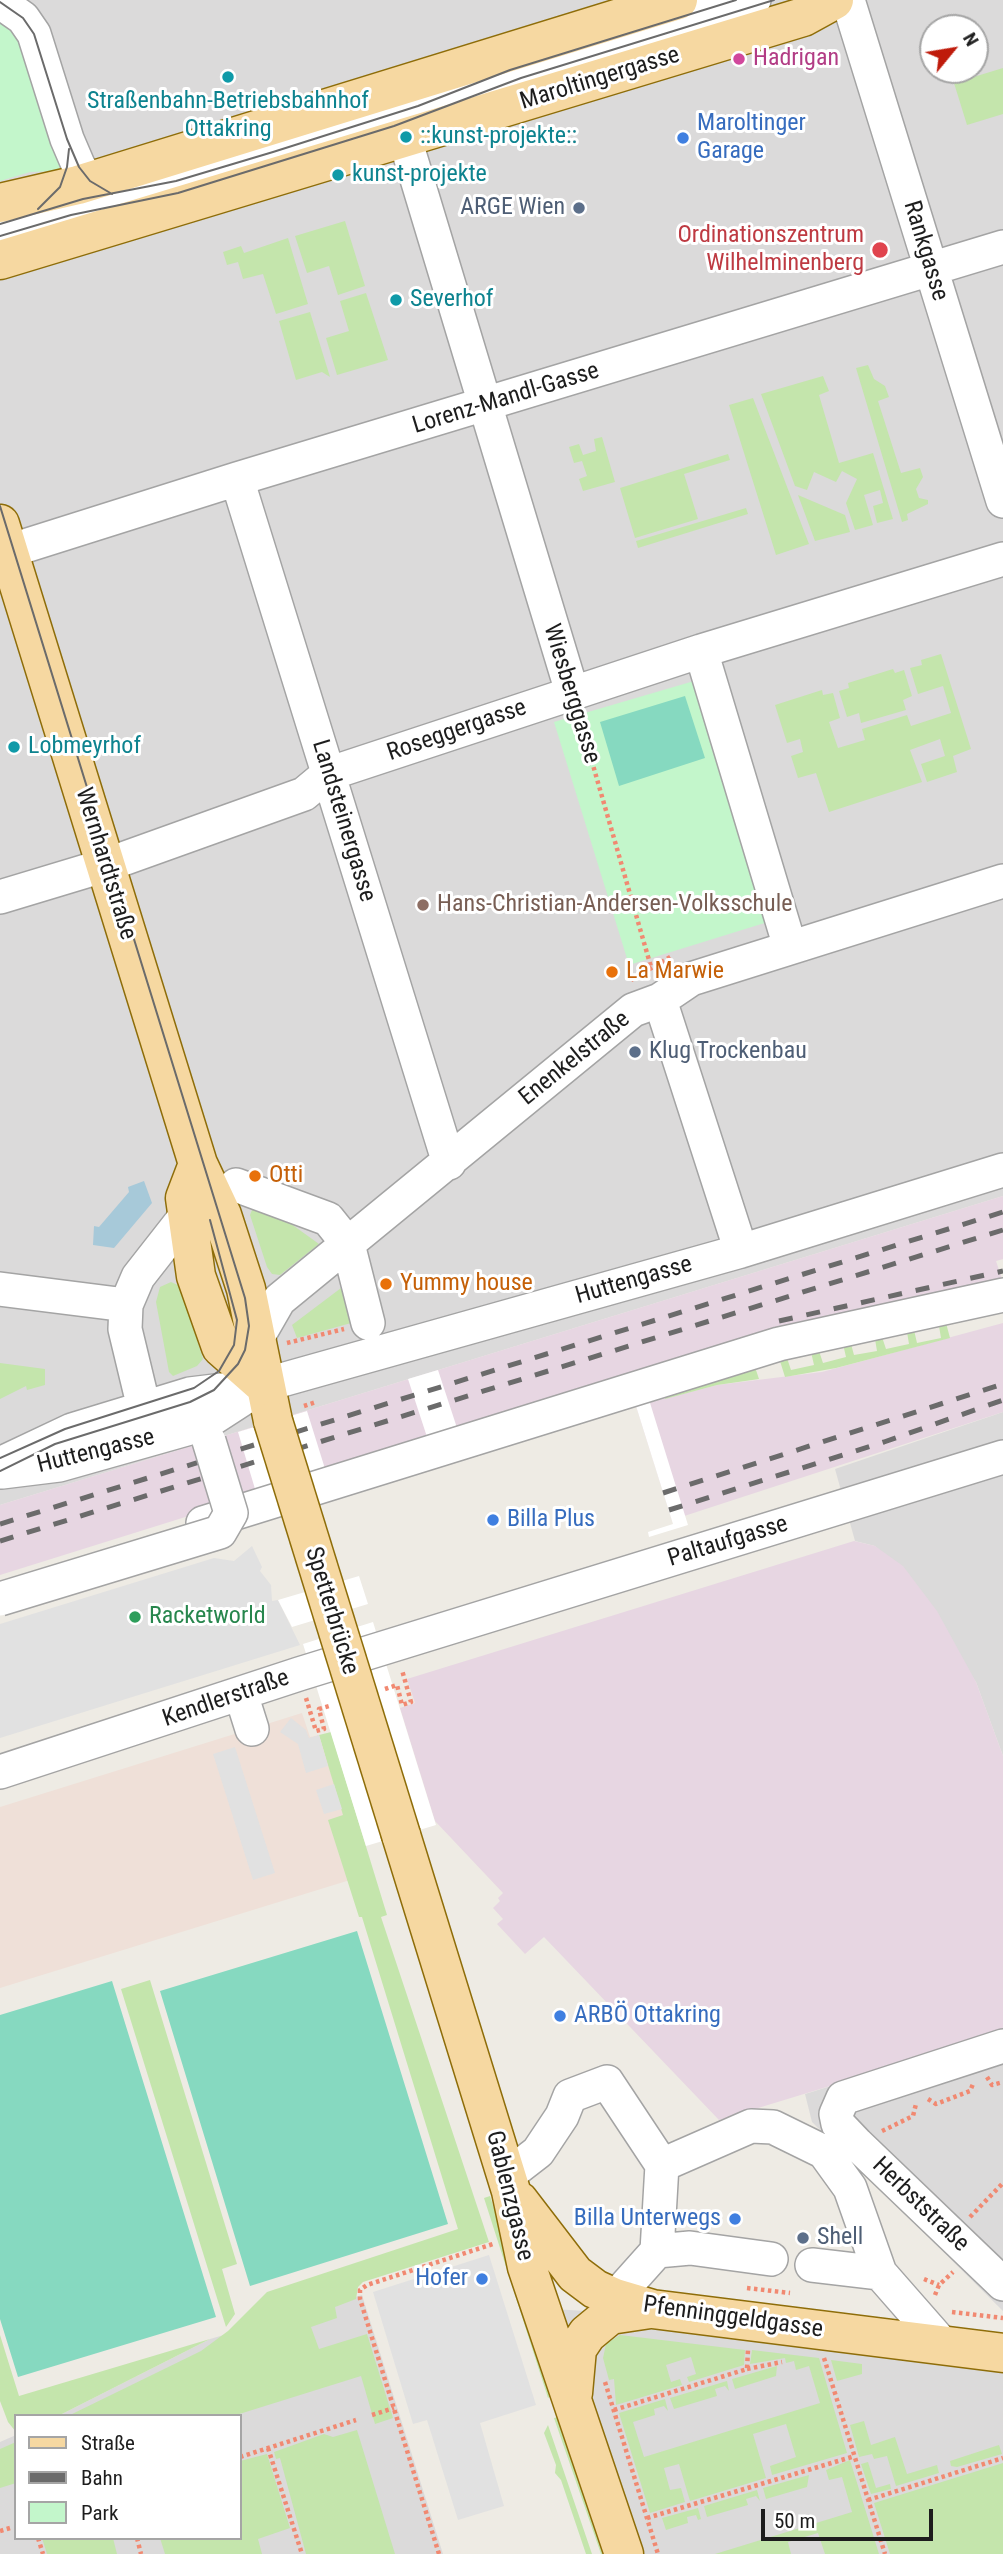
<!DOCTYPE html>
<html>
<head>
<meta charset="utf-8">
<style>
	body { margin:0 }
	#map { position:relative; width:1003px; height:2554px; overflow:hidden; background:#eeebe4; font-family:"Roboto Condensed",sans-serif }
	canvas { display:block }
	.legend { position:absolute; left:14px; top:2414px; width:228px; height:126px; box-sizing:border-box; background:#fff; border:2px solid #a5a5a5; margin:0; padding:9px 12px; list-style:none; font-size:21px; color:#1d1d1d }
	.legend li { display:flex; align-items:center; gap:14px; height:35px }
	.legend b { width:35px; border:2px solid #a5a5a5 }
	.north { position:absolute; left:919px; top:14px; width:70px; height:70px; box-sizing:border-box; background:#fff; border:2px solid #a5a5a5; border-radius:50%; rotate:60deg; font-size:19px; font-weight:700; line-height:28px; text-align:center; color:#1d1d1d }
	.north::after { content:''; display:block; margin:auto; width:24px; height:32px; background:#bf1b0b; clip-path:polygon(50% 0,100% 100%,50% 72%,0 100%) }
	.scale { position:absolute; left:761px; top:2509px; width:172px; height:32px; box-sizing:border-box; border:4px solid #1d1d1d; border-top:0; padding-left:9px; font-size:21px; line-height:24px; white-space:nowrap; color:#1d1d1d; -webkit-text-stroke:5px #fff; paint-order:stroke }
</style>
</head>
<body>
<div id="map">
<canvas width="1003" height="2554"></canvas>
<ul class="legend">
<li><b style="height:9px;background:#f6d8a1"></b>Straße</li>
<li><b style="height:9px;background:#6b6b6b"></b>Bahn</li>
<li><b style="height:19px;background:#c3f6cb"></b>Park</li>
</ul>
<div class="north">N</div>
<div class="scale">50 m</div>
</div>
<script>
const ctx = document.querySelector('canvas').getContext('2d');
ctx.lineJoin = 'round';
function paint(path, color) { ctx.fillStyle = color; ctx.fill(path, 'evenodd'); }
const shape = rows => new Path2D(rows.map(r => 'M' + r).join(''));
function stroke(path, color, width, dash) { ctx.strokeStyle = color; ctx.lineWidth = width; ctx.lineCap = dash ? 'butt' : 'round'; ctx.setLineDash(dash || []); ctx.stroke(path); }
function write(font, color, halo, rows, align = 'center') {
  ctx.font = font + ' "Roboto Condensed",sans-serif'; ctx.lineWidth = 6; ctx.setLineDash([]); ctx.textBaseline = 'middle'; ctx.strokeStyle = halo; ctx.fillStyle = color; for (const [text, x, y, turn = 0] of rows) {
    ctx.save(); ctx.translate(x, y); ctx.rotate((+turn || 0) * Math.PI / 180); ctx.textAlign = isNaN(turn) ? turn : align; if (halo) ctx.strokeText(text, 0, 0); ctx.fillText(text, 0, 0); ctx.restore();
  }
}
paint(shape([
	[0,0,1003,0,1003,1196,0,1505],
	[933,28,975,28,975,70,933,70],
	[1003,1412,1003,1756,976,1682,875,1546,855,1541,835,1469],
	[1003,2033,1003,2311,812,2122,805,2094],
	[362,2295,443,2554,0,2554,0,2442,16,2435,16,2538,240,2538,240,2416,58,2416,210,2339],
	[537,2308,1003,2337,1003,2554,611,2554]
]), '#dbdada');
paint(shape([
	[1003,1196,1003,1259,996,1261,1002,1279,636,1376,0,1575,0,1505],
	[1003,1323,1003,1412,672,1520,636,1406,717,1385,822,1372],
	[854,1541,875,1546,903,1566,937,1611,976,1682,1003,1756,1003,2033,719,2120,544,1937,525,1954,497,1924,503,1919,493,1908,500,1901,498,1898,503,1893,435,1821,400,1708,415,1703,407,1679]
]), '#e7d6e2');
paint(shape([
	[302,1713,310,1737,319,1735,363,1876,0,1988,0,1807]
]), '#efe0d8');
paint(shape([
	[1003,68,1003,114,967,125,954,83],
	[345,221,365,286,338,295,329,266,307,273,295,236],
	[288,238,308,304,276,314,263,274,243,279,238,262,227,265,223,252,241,246,244,253],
	[366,293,388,360,337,375,326,338,349,331,340,301],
	[310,312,330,377,322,372,296,380,279,321],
	[868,365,874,379,885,386,889,397,878,401,901,473,920,468,923,477,916,489,919,498,928,500,928,504,907,514,908,520,902,522,856,368],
	[823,376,829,391,819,395,839,463,873,453,893,519,877,523,873,506,883,503,880,490,864,495,873,525,855,530,846,503,857,479,842,471,836,482,814,472,807,490,795,486,761,394],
	[753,398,809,544,776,555,729,405],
	[602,437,615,482,583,491,579,479,587,476,582,461,574,463,569,447,579,444,583,455,596,451,594,439],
	[728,454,730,460,684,474,698,519,635,538,620,488],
	[798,495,845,515,850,532,815,541],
	[746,508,748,514,638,548,636,541],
	[941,654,971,749,953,756,957,772,927,782,921,764,945,756,940,739,910,750,922,782,829,812,816,773,798,778,791,756,803,752,800,739,787,743,775,705,822,690,823,695,833,693,840,718,829,722,838,748,865,740,862,729,907,715,911,726,951,713,943,686,918,694,910,668,922,665,921,660],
	[893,669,895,673,904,670,912,696,903,700,906,710,861,723,859,713,847,717,839,691,849,688,848,683],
	[262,1203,319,1244,280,1275,272,1274,267,1267,250,1215,254,1205],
	[171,1282,180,1286,203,1359,197,1366,173,1376,169,1372,156,1302,160,1287],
	[349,1282,362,1320,297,1338,292,1325],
	[946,1323,950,1338,836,1368,785,1377,780,1361,787,1358,791,1370,814,1365,811,1352,819,1351,823,1363,846,1357,843,1344,851,1344,854,1355,877,1351,875,1339,882,1337,886,1349,909,1344,907,1332,914,1330,917,1343,941,1338,939,1326],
	[0,1363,45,1369,45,1385,27,1390,26,1386,0,1399],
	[755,1367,759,1379,717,1385,665,1399,666,1393],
	[331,1732,387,1915,381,1917,489,2242,363,2282,358,2287,356,2299,335,2307,337,2318,311,2327,319,2349,367,2334,393,2418,375,2424,361,2376,233,2416,68,2416,201,2351,228,2331,267,2292,458,2229,362,1917,359,1917,328,1820,343,1815,319,1735],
	[150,1980,237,2264,222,2269,235,2314,226,2327,121,1989],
	[490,2196,553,2394,548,2398,484,2198],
	[0,2335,19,2396,210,2339,58,2416,16,2416,16,2432,8,2422,0,2401],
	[620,2335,745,2350,744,2365,689,2382,687,2377,696,2374,691,2357,666,2365,671,2382,680,2379,682,2385,616,2405,614,2379,609,2380,603,2358,606,2344],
	[752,2350,819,2358,847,2453,772,2475,770,2466,796,2457,786,2424,753,2434,766,2478,690,2501,679,2464,664,2468,670,2490,681,2488,685,2502,650,2513,619,2413,665,2399,668,2411,664,2406,654,2409,655,2415,633,2422,644,2457,820,2403,809,2366,796,2370,794,2361,786,2363,785,2358,750,2364],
	[831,2360,862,2364,862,2374,837,2381],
	[777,2366,776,2376,735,2389,732,2379],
	[727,2381,729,2391,725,2386,715,2389,717,2396,674,2409,670,2398],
	[558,2417,605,2554,601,2554,554,2418],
	[864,2421,871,2445,895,2437,907,2474,937,2465,939,2473,896,2486,887,2456,874,2459,872,2454,859,2457,850,2425],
	[548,2425,592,2554,586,2554,561,2480,555,2473,556,2465,544,2433],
	[357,2430,395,2554,306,2554,280,2458,276,2459,274,2452,324,2434,333,2437],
	[16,2442,16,2483,0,2488,0,2449],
	[999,2445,1002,2454,957,2467,951,2466,950,2461],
	[267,2454,290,2528,258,2539,262,2554,165,2554,160,2538,240,2538,240,2461],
	[850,2460,879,2554,825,2554,818,2533,788,2542,791,2554,715,2554,852,2512,842,2477,829,2480,826,2470],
	[868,2462,876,2488,890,2484,891,2489,871,2494,861,2464],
	[1003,2463,1003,2554,890,2554,874,2503],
	[809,2475,807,2487,766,2499,763,2488],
	[757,2490,760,2501,756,2496,746,2499,748,2505,707,2517,704,2506],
	[698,2508,701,2519,698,2520,696,2515,687,2517,688,2523,666,2530,662,2518],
	[42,2538,113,2538,117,2554,47,2554]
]), '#c4e5ac');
paint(shape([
	[0,8,21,24,61,166,57,171,30,172,0,181],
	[694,681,771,921,629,965,554,722]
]), '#c3f6cb');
paint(shape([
	[685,696,705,758,619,786,600,722],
	[357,1931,448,2224,250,2286,160,1991],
	[112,1981,216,2317,18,2377,0,2319,0,2015]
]), '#86d9c0');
paint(shape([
	[252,1546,262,1567,260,1571,271,1585,272,1601,278,1600,300,1645,0,1738,0,1624,214,1558,234,1561],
	[291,1718,306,1730,309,1738,319,1735,328,1766,306,1773,298,1744,280,1732],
	[235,1747,275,1873,253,1880,213,1754],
	[334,1784,342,1809,324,1814,316,1790],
	[489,2255,536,2405,480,2423,504,2506,458,2520,427,2420,413,2424,373,2292]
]), '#e1e1e1');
paint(shape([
	[144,1181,152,1203,114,1248,93,1245,94,1226,99,1227,129,1192,128,1187]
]), '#a7c9d9');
paint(shape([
	[438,1370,459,1434,646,1390,688,1525,649,1537,648,1532,673,1524,636,1406,204,1527,213,1510,193,1446,222,1437,247,1514,261,1509,238,1432,307,1411,331,1488,429,1443,408,1379],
	[359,1576,368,1604,292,1627,278,1600],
	[373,1622,436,1825,366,1846,303,1644]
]), '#fff');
const minor = shape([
	[848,0,1003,501],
	[0,2,23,18,34,34,67,139,79,167,90,181,112,194],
	[404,136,572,692],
	[0,230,81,207,177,187,392,121,528,69,754,0],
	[237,479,449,1163],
	[9,551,237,479,1003,247],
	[701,651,790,947],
	[0,897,106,865,304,794,328,774,701,651,1003,559],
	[660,1000,741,1251],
	[236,1185,328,1219,348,1244,368,1323],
	[0,1289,126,1305],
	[256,1340,279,1300,633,1010,660,1000,691,979,1003,881],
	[144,1408,125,1329,126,1305,138,1277,185,1217],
	[0,1464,72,1430,190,1394,264,1385,741,1251,1003,1170],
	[2,1472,59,1465,204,1424,258,1389],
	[203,1523,779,1344,1003,1295],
	[241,1694,252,1729],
	[0,1772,299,1674,1003,1457],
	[1003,2046,843,2098,836,2114,838,2124,857,2144,1003,2284],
	[662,2165,751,2126,773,2127,824,2152,850,2188,880,2273],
	[507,2176,538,2152,562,2116,570,2096,607,2082,662,2165,657,2251],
	[812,2265,880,2273,944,2346],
	[615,2298,657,2251,690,2248,771,2259]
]);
const major = shape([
	[0,203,78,185,678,0],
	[0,260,803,17,834,0],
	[0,524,198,1164,222,1215,246,1289,273,1421],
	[198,1164,185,1198,196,1276,221,1347,264,1385],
	[401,1835,511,2191,527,2267,624,2554],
	[519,2201,575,2274,595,2289,615,2298,652,2309,1003,2353],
	[573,2393,577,2349,587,2334,610,2315,650,2309]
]);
stroke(minor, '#a4a4a4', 36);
stroke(major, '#8e6d09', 41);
stroke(shape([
	[580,720,651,967],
	[631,980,672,956],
	[287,1343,344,1329],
	[304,1406,316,1402],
	[385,1689,397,1685,402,1705,411,1702,402,1670],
	[306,1698,316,1731,324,1729,319,1709,329,1706],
	[987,2077,992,2085,1003,2082],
	[928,2099,936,2104,970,2091,973,2084],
	[882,2131,913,2116,916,2104],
	[970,2217,1003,2183],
	[924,2279,939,2285],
	[747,2288,790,2293],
	[935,2295,939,2285,953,2272],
	[952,2312,1003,2318],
	[824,2358,885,2554],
	[747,2369,782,2362],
	[605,2382,658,2554],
	[614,2410,747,2369,748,2350],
	[372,2415,394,2408],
	[268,2448,302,2554],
	[240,2457,356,2420],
	[868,2500,1003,2458],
	[647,2518,855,2456],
	[0,2531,10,2528],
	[38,2538,43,2554],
	[137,2538,141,2554],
	[439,2554,360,2299,360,2290,367,2285,493,2244]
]), '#f18971', 4.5, [3.5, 3.5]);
stroke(minor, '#fff', 33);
stroke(major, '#f6d8a1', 38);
stroke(shape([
	[0,2,23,18,34,34,67,139,79,167,90,181,112,194],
	[38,209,60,187,67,167,69,149],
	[0,224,83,199,176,181,273,152,418,106,510,70,736,0],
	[0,236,71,215,178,193,394,126,521,78,774,0],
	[0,506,245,1298,249,1326,245,1350,238,1364,214,1390,190,1402,55,1444,0,1471],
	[0,1458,65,1429,194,1388,219,1371,234,1345,237,1320,210,1220]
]), '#6b6b6b', 2);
stroke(shape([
	[779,1321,1003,1271],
	[663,1493,1003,1384],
	[669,1510,884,1442,1003,1400],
	[0,1524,1003,1212],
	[0,1541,1003,1230]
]), '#6b6b6b', 5, [14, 14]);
const minorBridge = shape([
	[0,1599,220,1532,231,1513,209,1441]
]);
const majorBridge = shape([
	[273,1421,401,1835]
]);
stroke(minorBridge, '#a4a4a4', 36, []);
stroke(majorBridge, '#8e6d09', 41, []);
stroke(minorBridge, '#fff', 33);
stroke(majorBridge, '#f6d8a1', 38);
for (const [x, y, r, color] of [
	[739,59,7,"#d1479c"],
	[228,77,7,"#0f9aa8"],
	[406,137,7,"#0f9aa8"],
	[683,138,7,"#3f7fe0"],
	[338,175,7,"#0f9aa8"],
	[579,208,7,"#5c6f8a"],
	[880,250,9,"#e0444e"],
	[396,300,7,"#0f9aa8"],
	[14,747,7,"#0f9aa8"],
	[423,905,7,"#8d6e63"],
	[612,972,7,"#e8710a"],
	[635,1052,7,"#5c6f8a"],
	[255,1176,7,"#e8710a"],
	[386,1284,7,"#e8710a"],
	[493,1520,7,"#3f7fe0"],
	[135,1617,7,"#2e9e5b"],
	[560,2016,7,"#3f7fe0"],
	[735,2219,7,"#3f7fe0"],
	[803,2238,7,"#5c6f8a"],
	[482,2279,7,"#3f7fe0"]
]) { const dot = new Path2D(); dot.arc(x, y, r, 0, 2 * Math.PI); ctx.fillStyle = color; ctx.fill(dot); stroke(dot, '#fff', 2.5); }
write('24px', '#b23c85', '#fff', [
	["Hadrigan",753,59]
], 'left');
write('24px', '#1d1d1d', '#fff', [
	["Maroltingergasse",600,79,-17],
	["Rankgasse",925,251,73],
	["Lorenz-Mandl-Gasse",506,399,-17],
	["Wiesberggasse",571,694,73],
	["Roseggergasse",457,731,-19],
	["Landsteinergasse",343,821,73],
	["Wernhardtstraße",105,864,73],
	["Enenkelstraße",575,1059,-39],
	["Huttengasse",634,1281,-16],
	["Huttengasse",96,1452,-14],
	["Paltaufgasse",728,1542,-17],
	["Spetterbrücke",331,1611,73],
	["Kendlerstraße",226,1699,-19],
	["Gablenzgasse",509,2196,76],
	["Herbststraße",920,2205,44],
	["Pfenninggeldgasse",733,2318,8]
]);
write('24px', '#0d838f', '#fff', [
	["Straßenbahn-Betriebsbahnhof",228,102,"center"],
	["Ottakring",228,130,"center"],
	["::kunst-projekte::",420,137],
	["kunst-projekte",352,175],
	["Severhof",410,300],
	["Lobmeyrhof",28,747]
], 'left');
write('24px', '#366cbe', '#fff', [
	["Maroltinger",697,124],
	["Garage",697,152],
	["Billa Plus",507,1520],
	["ARBÖ Ottakring",574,2016],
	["Billa Unterwegs",721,2219,"right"],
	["Hofer",468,2279,"right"]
], 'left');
write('24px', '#4e5e75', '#fff', [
	["ARGE Wien",565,208,"right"],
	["Klug Trockenbau",649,1052],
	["Shell",817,2238]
], 'left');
write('24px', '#be3a42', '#fff', [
	["Ordinationszentrum",864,236],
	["Wilhelminenberg",864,264]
], 'right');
write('24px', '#785e54', '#fff', [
	["Hans-Christian-Andersen-Volksschule",437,905]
], 'left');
write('24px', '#c56008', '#fff', [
	["La Marwie",626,972],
	["Otti",269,1176],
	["Yummy house",400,1284]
], 'left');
write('24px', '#27864d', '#fff', [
	["Racketworld",149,1617]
], 'left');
</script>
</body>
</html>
